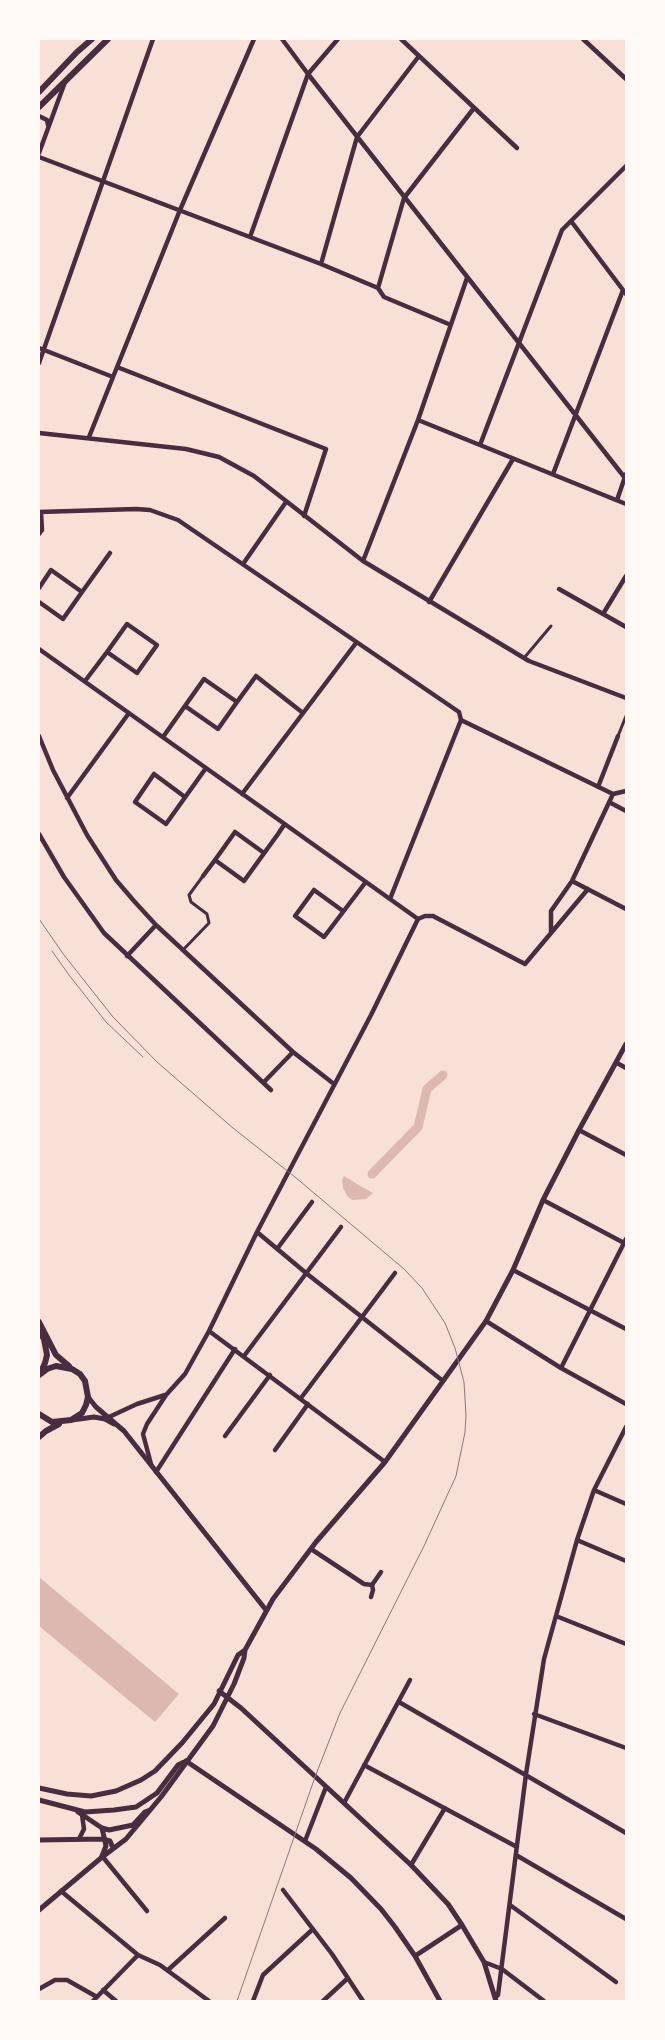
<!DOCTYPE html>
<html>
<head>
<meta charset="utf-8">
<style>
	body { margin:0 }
	#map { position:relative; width:665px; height:2040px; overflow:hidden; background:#f7e1d7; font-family:"Libre Baskerville",serif }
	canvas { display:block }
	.frame { position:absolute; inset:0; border:40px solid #fffaf5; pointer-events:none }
</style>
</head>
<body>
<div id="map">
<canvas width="665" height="2040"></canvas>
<div class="frame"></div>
</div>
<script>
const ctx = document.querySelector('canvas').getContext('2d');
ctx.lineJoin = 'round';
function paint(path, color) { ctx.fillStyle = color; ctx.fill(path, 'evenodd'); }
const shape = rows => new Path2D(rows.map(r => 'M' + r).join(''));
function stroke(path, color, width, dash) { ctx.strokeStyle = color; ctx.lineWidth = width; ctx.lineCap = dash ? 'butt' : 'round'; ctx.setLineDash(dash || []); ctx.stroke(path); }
paint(shape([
	[344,1176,362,1187,373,1193,366,1199,352,1200,348,1197,343,1188,342,1180],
	[39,1577,179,1694,155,1722,39,1626]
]), '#dcb8b0');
stroke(shape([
	[372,1174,418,1127,427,1089,443,1075]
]), '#dcb8b0', 9);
stroke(shape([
	[524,658,551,626],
	[618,736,626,716],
	[183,950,209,923,207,914,191,902,189,895,203,876]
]), '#4a2c40', 3);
stroke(shape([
	[282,39,308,74,625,478],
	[401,39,517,148],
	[583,39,626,79],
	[39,116,47,120,48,125],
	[39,153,65,82],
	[39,157,321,264,378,288,384,297,451,325],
	[571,221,626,294],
	[250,237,308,74,338,39],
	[321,264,357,137,419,56],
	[378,288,404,198,474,108],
	[39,348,113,377],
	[39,363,153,39],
	[117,367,326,449,304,516],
	[418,420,626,504],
	[39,433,186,449,219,457,254,476,363,561,529,661,626,698],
	[89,437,180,210,254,39],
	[480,445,562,230,626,166],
	[553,474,623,290],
	[617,500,626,474],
	[39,512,136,509,150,510,178,520,459,712,461,720,613,794],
	[39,534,42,530,41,512],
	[363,561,418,420,467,278],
	[243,564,286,502],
	[39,588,51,570,82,592,63,619,39,602],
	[559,589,626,627],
	[82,592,110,553],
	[429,602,513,459],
	[603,614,626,576],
	[39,649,418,919],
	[85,681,107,652,127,624,157,645,137,673,107,652],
	[237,702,256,676,303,713],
	[39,736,53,770,87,835,116,880,134,901,156,925,293,1052,334,1084],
	[163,737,204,679,237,702,218,729,185,706],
	[598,787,618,736],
	[242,794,356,643],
	[613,794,626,791],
	[185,797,154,774,135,802,166,824,206,768],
	[67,798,129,713],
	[609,802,626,811],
	[39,834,64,877,104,933,271,1090],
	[264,853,235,832,215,860,244,881,278,834,284,825],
	[203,876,215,860],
	[572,881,626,909],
	[390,899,461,720],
	[343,911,314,890,295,916,324,937,365,883],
	[418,919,425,916,433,916,525,964,588,889],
	[551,933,551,911,572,881,613,794],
	[127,956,156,925],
	[617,1063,626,1068],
	[264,1082,293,1052],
	[579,1130,626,1155],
	[543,1200,626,1244],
	[257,1232,306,1273,443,1381],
	[277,1249,312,1202],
	[513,1270,626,1329],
	[486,1321,561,1368,626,1404],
	[209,1331,385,1462],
	[244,1356,341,1227],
	[561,1368,626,1239],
	[301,1398,395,1273],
	[109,1417,137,1404,165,1395],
	[225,1436,270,1375],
	[275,1450,308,1404],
	[151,1464,143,1434,147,1424,166,1395,185,1374,209,1331,257,1232,371,1015,418,919],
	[156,1472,235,1349],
	[594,1490,626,1504],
	[577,1540,626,1561],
	[311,1549,364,1584,372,1585,381,1572],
	[371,1597,373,1590,372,1585],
	[556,1616,626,1644],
	[399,1702,626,1833],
	[534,1714,626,1748],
	[364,1765,517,1847],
	[344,1803,410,1680],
	[79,1839,84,1829,82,1815],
	[305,1841,326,1787],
	[516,1855,626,1919],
	[102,1856,147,1911],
	[411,1865,445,1808],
	[283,1890,332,1954,363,2001],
	[61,1891,138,1955,160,1965,209,2001],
	[510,1905,616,1982],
	[484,1962,502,1969,544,2001],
	[168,1970,225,1918],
	[39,1989,55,1980,67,1980,97,1997],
	[103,1990,116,2001],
	[495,1998,498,1995,526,1774,544,1659,577,1540,594,1490,626,1427],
	[93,2001,138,1955],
	[253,2001,263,1975,313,1929],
	[323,2001,348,1978]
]), '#4a2c40', 4.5);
stroke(shape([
	[88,1397,96,1407,124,1431,266,1610],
	[72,1420,94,1417,105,1419,114,1424],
	[219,1691,241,1708,411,1865,448,1904,462,1925,484,1962,496,2001],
	[186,1761,316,1849,351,1878,381,1909,395,1927,415,1956,440,2001],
	[39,1788,67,1794,91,1796,116,1791,141,1780,155,1771,182,1743,214,1704,238,1655,245,1650],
	[39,1800,85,1812,114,1810,136,1807,157,1793,178,1765,184,1762],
	[78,1812,102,1828,109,1830,133,1825,145,1812,150,1810],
	[102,1828,106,1846,102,1856],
	[39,1840,103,1839,110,1841,113,1848],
	[39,1910,101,1858,126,1839,161,1797,213,1726,234,1684,244,1658,245,1650,273,1599,316,1542,385,1462,486,1321,513,1270,543,1200,579,1130,626,1044],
	[415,1956,462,1925]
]), '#4a2c40', 5);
stroke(shape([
	[39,92,77,52,92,39],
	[39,107,108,39],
	[39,1322,56,1355,69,1366],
	[39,1331,44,1339,47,1355,45,1363,41,1372],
	[39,1375,47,1369,56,1366,72,1369,80,1374,85,1381,88,1397,86,1405,82,1413,71,1420,52,1422,39,1414],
	[39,1437,46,1431,59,1424]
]), '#4a2c40', 6);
stroke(shape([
	[39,919,64,955,113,1017,157,1062,233,1128,295,1177,404,1269,422,1288,445,1323,455,1348,464,1382,466,1416,465,1432,456,1476,424,1546,340,1713,315,1777,237,2001],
	[52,951,69,975,106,1022,143,1057]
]), '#8f747c', 1);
</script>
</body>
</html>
